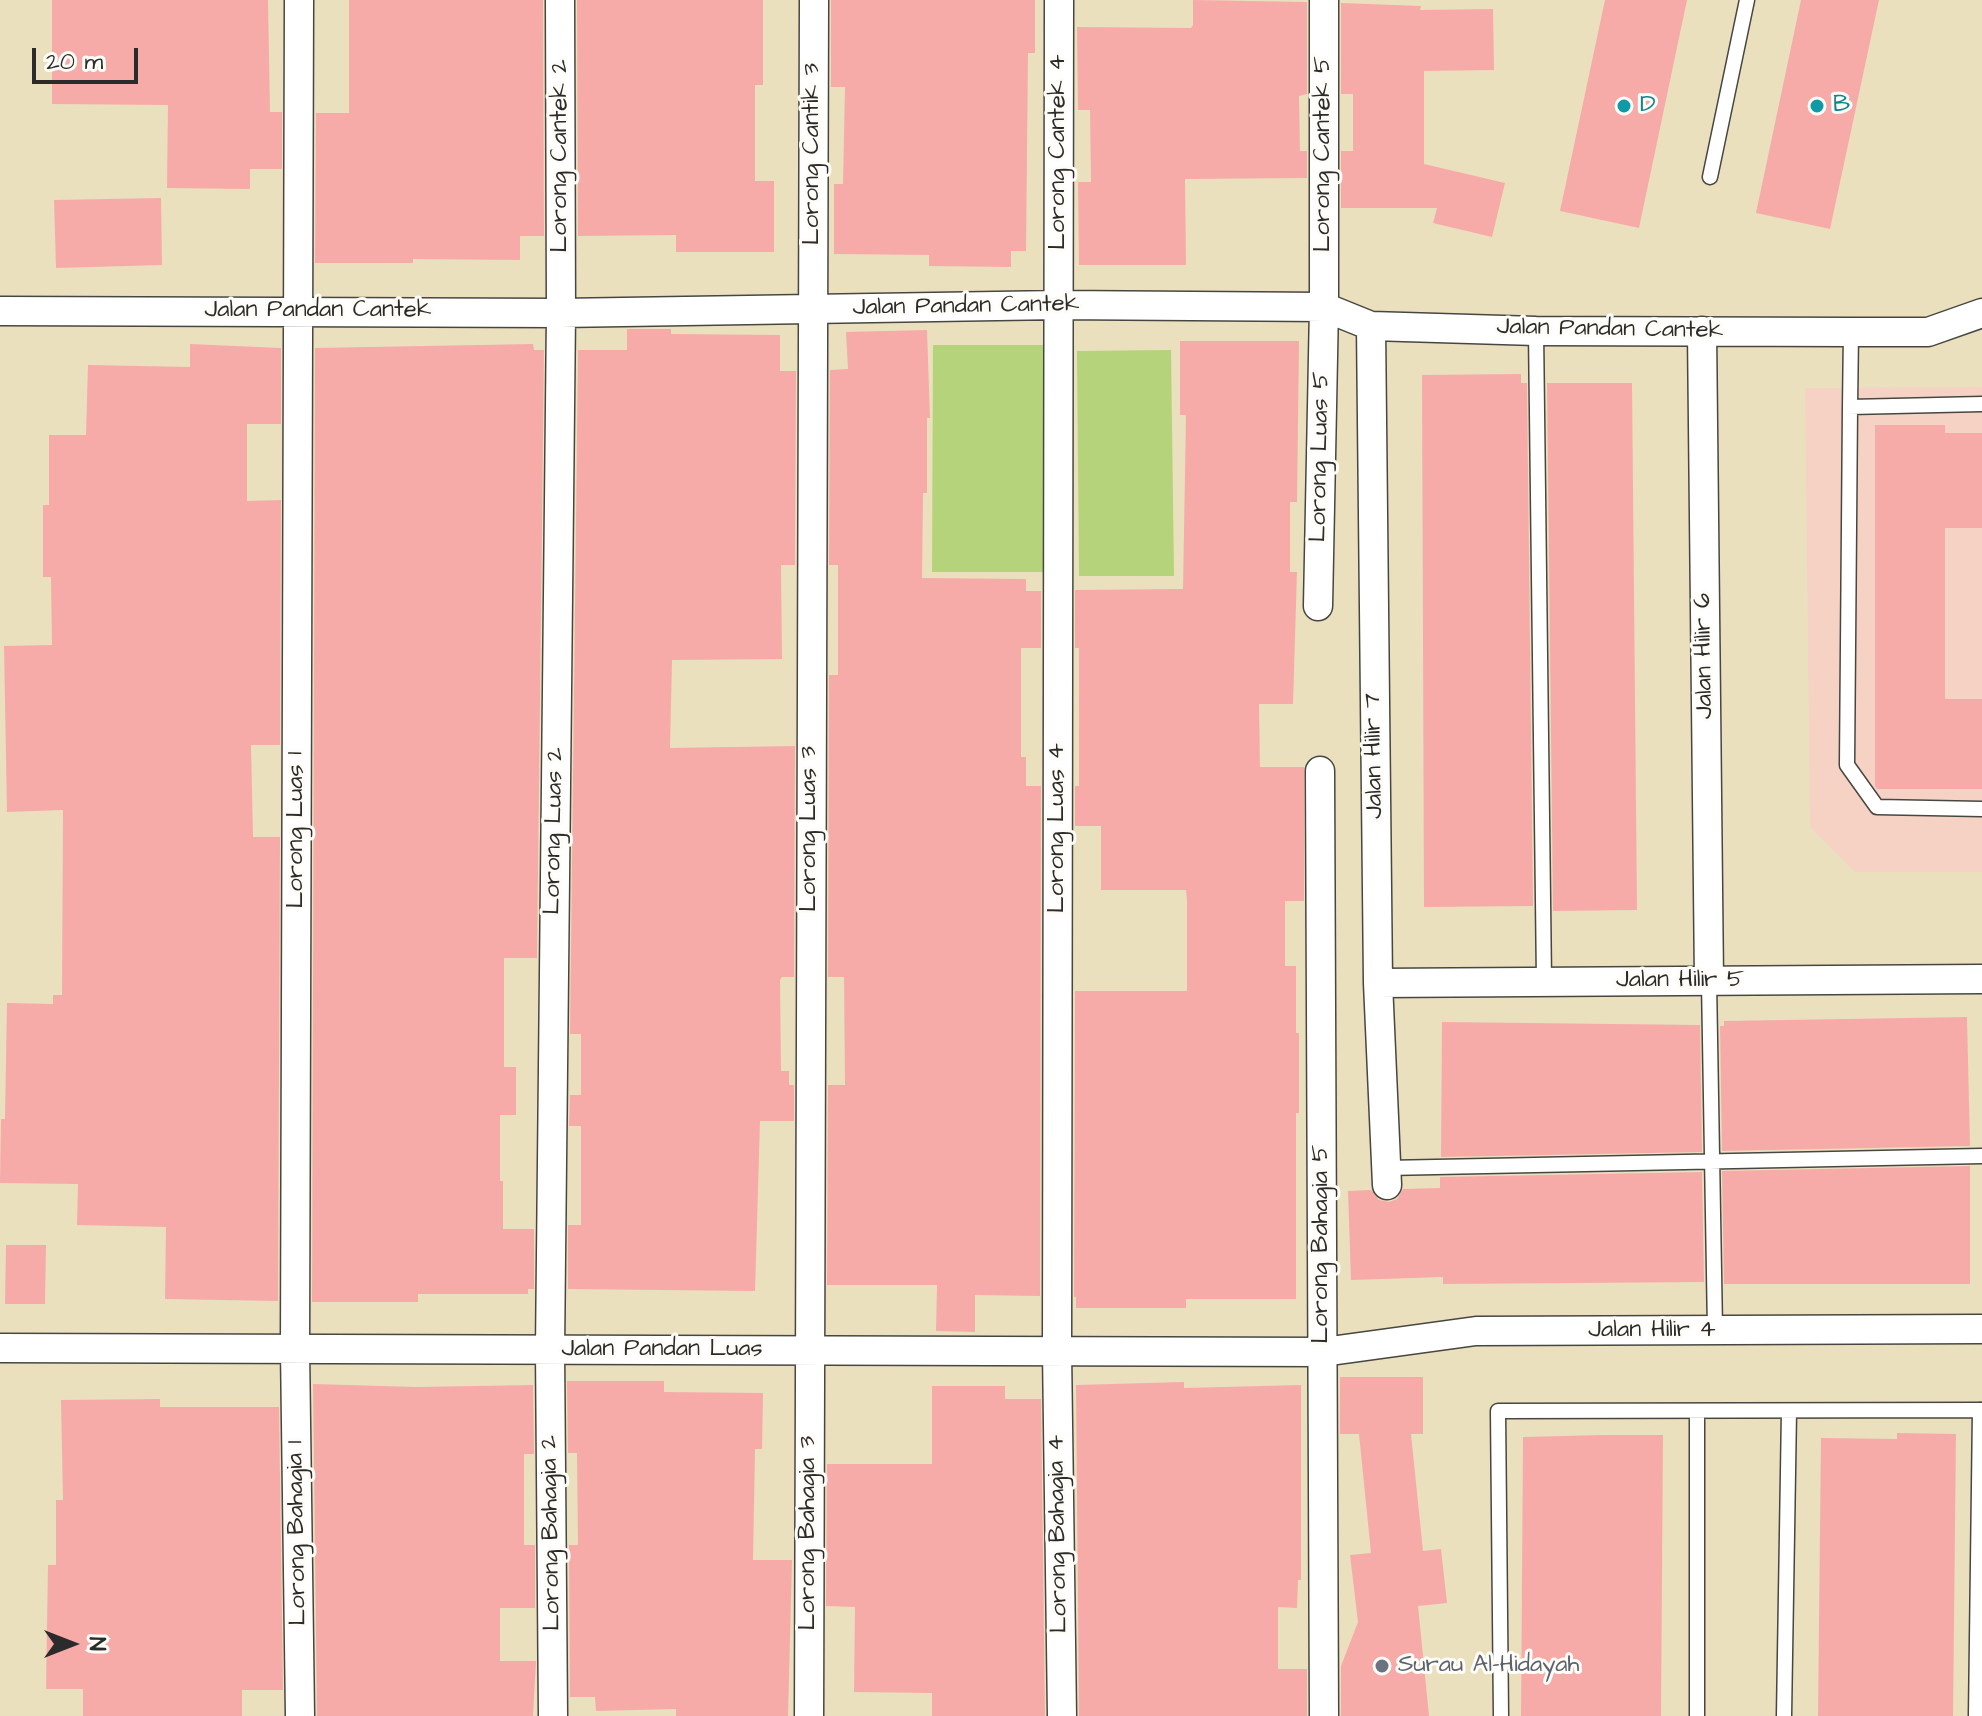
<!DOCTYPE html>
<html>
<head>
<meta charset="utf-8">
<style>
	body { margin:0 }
	#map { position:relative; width:1982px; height:1716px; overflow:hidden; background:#eae0bd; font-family:"Architects Daughter",sans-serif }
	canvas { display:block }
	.north { position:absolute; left:32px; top:1604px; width:80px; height:80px; -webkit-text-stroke:6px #fdfcf7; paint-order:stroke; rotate:90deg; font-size:22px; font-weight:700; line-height:32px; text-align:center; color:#2b2b2b }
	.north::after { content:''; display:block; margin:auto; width:28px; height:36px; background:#2b2b2b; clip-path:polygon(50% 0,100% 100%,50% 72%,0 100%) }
	.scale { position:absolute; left:32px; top:48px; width:106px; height:36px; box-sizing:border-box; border:4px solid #2b2b2b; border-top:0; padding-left:10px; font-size:24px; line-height:28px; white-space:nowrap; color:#2b2b2b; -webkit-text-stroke:6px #fdfcf7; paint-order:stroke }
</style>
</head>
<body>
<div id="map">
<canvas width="1982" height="1716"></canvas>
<div class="north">N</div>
<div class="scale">20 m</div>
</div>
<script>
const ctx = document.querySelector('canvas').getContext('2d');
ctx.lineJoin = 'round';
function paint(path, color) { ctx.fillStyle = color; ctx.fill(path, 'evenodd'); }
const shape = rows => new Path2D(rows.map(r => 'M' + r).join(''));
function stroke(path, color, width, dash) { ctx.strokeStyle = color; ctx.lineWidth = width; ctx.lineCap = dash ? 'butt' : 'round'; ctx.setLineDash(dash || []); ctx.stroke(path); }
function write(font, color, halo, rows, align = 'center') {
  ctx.font = font + ' "Architects Daughter",sans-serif'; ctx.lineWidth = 6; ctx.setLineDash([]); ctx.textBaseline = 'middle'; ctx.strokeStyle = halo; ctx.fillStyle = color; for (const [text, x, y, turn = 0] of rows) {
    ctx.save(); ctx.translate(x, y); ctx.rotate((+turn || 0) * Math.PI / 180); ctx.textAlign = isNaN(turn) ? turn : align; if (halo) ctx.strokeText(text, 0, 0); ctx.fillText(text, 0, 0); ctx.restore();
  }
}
paint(shape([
	[1982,387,1982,872,1855,872,1810,827,1805,388]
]), '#f6d2c4');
paint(shape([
	[933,345,1044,345,1044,572,932,572],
	[1171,350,1174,576,1079,576,1077,351]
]), '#b5d37a');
paint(shape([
	[52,0,268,0,270,112,282,112,282,169,250,169,250,189,167,188,168,105,52,104],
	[349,0,543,0,544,236,520,236,520,260,413,259,413,263,315,263,316,113,349,113],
	[577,0,763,0,763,85,755,85,755,181,774,181,774,252,676,252,676,235,578,236],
	[831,0,1035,0,1035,53,1028,53,1026,251,1011,251,1011,267,929,266,929,255,834,254,834,184,843,184,845,87,831,87],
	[1193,0,1307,2,1307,94,1299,96,1300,151,1307,151,1307,178,1185,179,1186,265,1079,265,1078,182,1091,182,1090,110,1078,110,1077,27,1191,28,1193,25],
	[1605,0,1687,0,1639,228,1560,211],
	[1801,0,1879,0,1830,229,1756,213],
	[1341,3,1421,6,1420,10,1493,9,1494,70,1424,71,1424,164,1505,183,1492,237,1433,223,1437,208,1341,208,1341,151,1353,151,1353,94,1341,94],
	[161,198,162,265,56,268,54,200],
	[627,329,671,329,671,334,780,335,780,371,796,371,795,565,781,565,782,659,672,660,670,748,795,746,794,977,782,977,780,980,781,1071,789,1071,789,1085,794,1085,794,1121,760,1121,755,1291,568,1289,568,1225,581,1225,581,1126,569,1126,570,1095,581,1095,581,1034,570,1034,578,350,627,350],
	[927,330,930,418,927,418,927,493,923,493,922,578,1026,579,1026,591,1041,591,1041,648,1021,648,1021,757,1026,757,1026,786,1041,786,1040,1296,975,1295,975,1332,936,1331,937,1285,827,1285,828,1085,845,1085,844,977,828,977,829,675,838,675,838,565,829,565,830,370,848,369,846,332],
	[1180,341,1299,341,1297,502,1290,502,1290,572,1297,572,1293,704,1259,704,1260,767,1304,767,1304,901,1285,901,1285,966,1296,966,1296,1033,1299,1033,1299,1113,1296,1113,1296,1299,1186,1299,1186,1308,1076,1308,1076,1297,1074,1297,1075,991,1187,991,1187,901,1186,890,1101,890,1101,826,1075,826,1075,786,1079,786,1079,648,1075,648,1075,590,1183,589,1186,415,1180,415],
	[190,344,281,348,281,424,247,424,247,501,281,500,280,745,251,745,253,837,280,837,278,1301,165,1299,166,1227,77,1225,78,1184,0,1183,1,1119,5,1119,7,1003,53,1004,53,995,62,995,63,810,7,812,4,646,52,645,51,577,43,577,43,505,49,505,49,435,86,435,88,365,190,367],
	[533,344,534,350,544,350,537,958,504,958,504,1067,516,1067,516,1115,500,1115,500,1181,503,1181,503,1229,534,1229,534,1289,528,1289,528,1294,418,1294,418,1302,312,1302,315,348],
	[1521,374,1521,383,1527,383,1533,906,1424,907,1422,375],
	[1547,383,1632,383,1637,910,1553,911],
	[1875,425,1945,425,1945,433,1982,433,1982,528,1945,528,1945,699,1982,699,1982,789,1877,789,1875,786],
	[1967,1017,1970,1146,1722,1151,1720,1026,1724,1026,1724,1021],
	[1442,1022,1700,1025,1702,1152,1441,1157],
	[1970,1166,1970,1284,1724,1284,1722,1171],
	[1702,1172,1704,1282,1443,1284,1443,1277,1351,1280,1348,1191,1371,1190,1379,1200,1389,1202,1397,1199,1403,1189,1440,1188,1440,1177],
	[6,1245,46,1245,45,1304,5,1304],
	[1340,1377,1423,1377,1423,1434,1411,1434,1423,1551,1441,1549,1447,1603,1418,1606,1429,1716,1341,1716,1341,1666,1358,1622,1350,1555,1371,1553,1359,1434,1340,1434],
	[567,1381,664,1381,664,1392,763,1393,762,1449,755,1449,753,1560,792,1560,788,1716,676,1716,676,1709,596,1711,595,1697,570,1697,569,1545,578,1545,577,1453,568,1453],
	[1184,1382,1184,1388,1301,1385,1301,1580,1298,1580,1297,1608,1278,1607,1278,1669,1307,1669,1307,1716,1079,1716,1076,1385],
	[313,1384,416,1387,533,1385,534,1454,524,1454,524,1545,535,1545,535,1608,500,1608,500,1661,536,1661,533,1716,317,1716],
	[932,1386,1005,1386,1005,1399,1041,1399,1045,1716,932,1716,932,1693,854,1692,855,1607,826,1606,827,1464,932,1464],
	[160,1399,160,1407,279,1407,283,1690,242,1690,242,1716,83,1716,83,1689,46,1689,48,1565,56,1565,56,1500,63,1500,61,1400],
	[1897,1433,1956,1434,1953,1716,1818,1716,1821,1438,1897,1439],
	[1603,1435,1663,1435,1661,1716,1521,1716,1523,1437]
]), '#f6aba9');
const service = shape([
	[1710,177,1747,0],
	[1536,331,1544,981],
	[1982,404,1850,407,1847,765,1877,807,1982,809],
	[1850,407,1851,332],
	[1709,981,1715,1330],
	[1386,1168,1982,1156],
	[1697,1411,1697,1716],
	[1501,1716,1498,1411,1982,1410],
	[1784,1716,1789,1411],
	[1976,1716,1980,1410]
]);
const minor = shape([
	[299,0,295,1349,300,1716],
	[1059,0,1057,1351,1062,1716],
	[0,311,561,313,1059,305,1324,307,1371,326,1536,331,1851,332,1928,332,1982,313],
	[1371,326,1378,983,1387,1185],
	[1702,331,1709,981],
	[1318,606,1324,307,1324,0],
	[1320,771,1324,1716],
	[1378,983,1982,979],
	[0,1348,1323,1352,1476,1331,1982,1329],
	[553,1716,550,1350,561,313,560,0],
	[809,1716,814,0]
]);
stroke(service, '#484641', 17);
stroke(minor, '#484641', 31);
stroke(service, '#fff', 14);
stroke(minor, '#fff', 28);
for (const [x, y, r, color] of [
	[1624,106,8,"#0f9aa8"],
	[1817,106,8,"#0f9aa8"],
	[1382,1666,8,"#6b7280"]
]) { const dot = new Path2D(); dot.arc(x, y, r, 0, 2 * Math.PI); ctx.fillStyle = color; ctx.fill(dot); stroke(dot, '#fdfcf7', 3); }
write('24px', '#0d838f', '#fdfcf7', [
	["D",1640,106],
	["B",1833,106]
], 'left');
write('24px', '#2b2b2b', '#fdfcf7', [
	["Lorong Cantek 4",1059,152,-90],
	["Lorong Cantik 3",813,154,-90],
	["Lorong Cantek 5",1324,154,-90],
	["Lorong Cantek 2",561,156,-90],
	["Jalan Pandan Cantek",966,307,-1],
	["Jalan Pandan Cantek",318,311],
	["Jalan Pandan Cantek",1610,330,1],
	["Lorong Luas 5",1321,457,-89],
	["Jalan Hilir 6",1705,656,-91],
	["Jalan Hilir 7",1375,756,-91],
	["Lorong Luas 4",1058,828,-90],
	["Lorong Luas 3",810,829,-90],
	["Lorong Luas 1",297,830,-90],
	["Lorong Luas 2",555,831,-89],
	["Jalan Hilir 5",1680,981],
	["Lorong Bahagia 5",1322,1244,-90],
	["Jalan Hilir 4",1652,1331],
	["Jalan Pandan Luas",662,1350],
	["Lorong Bahagia 1",298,1533,-91],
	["Lorong Bahagia 2",552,1533,-91],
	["Lorong Bahagia 3",809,1533,-90],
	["Lorong Bahagia 4",1059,1534,-91]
]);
write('24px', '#5b616d', '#fdfcf7', [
	["Surau Al-Hidayah",1398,1666]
], 'left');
</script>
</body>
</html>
